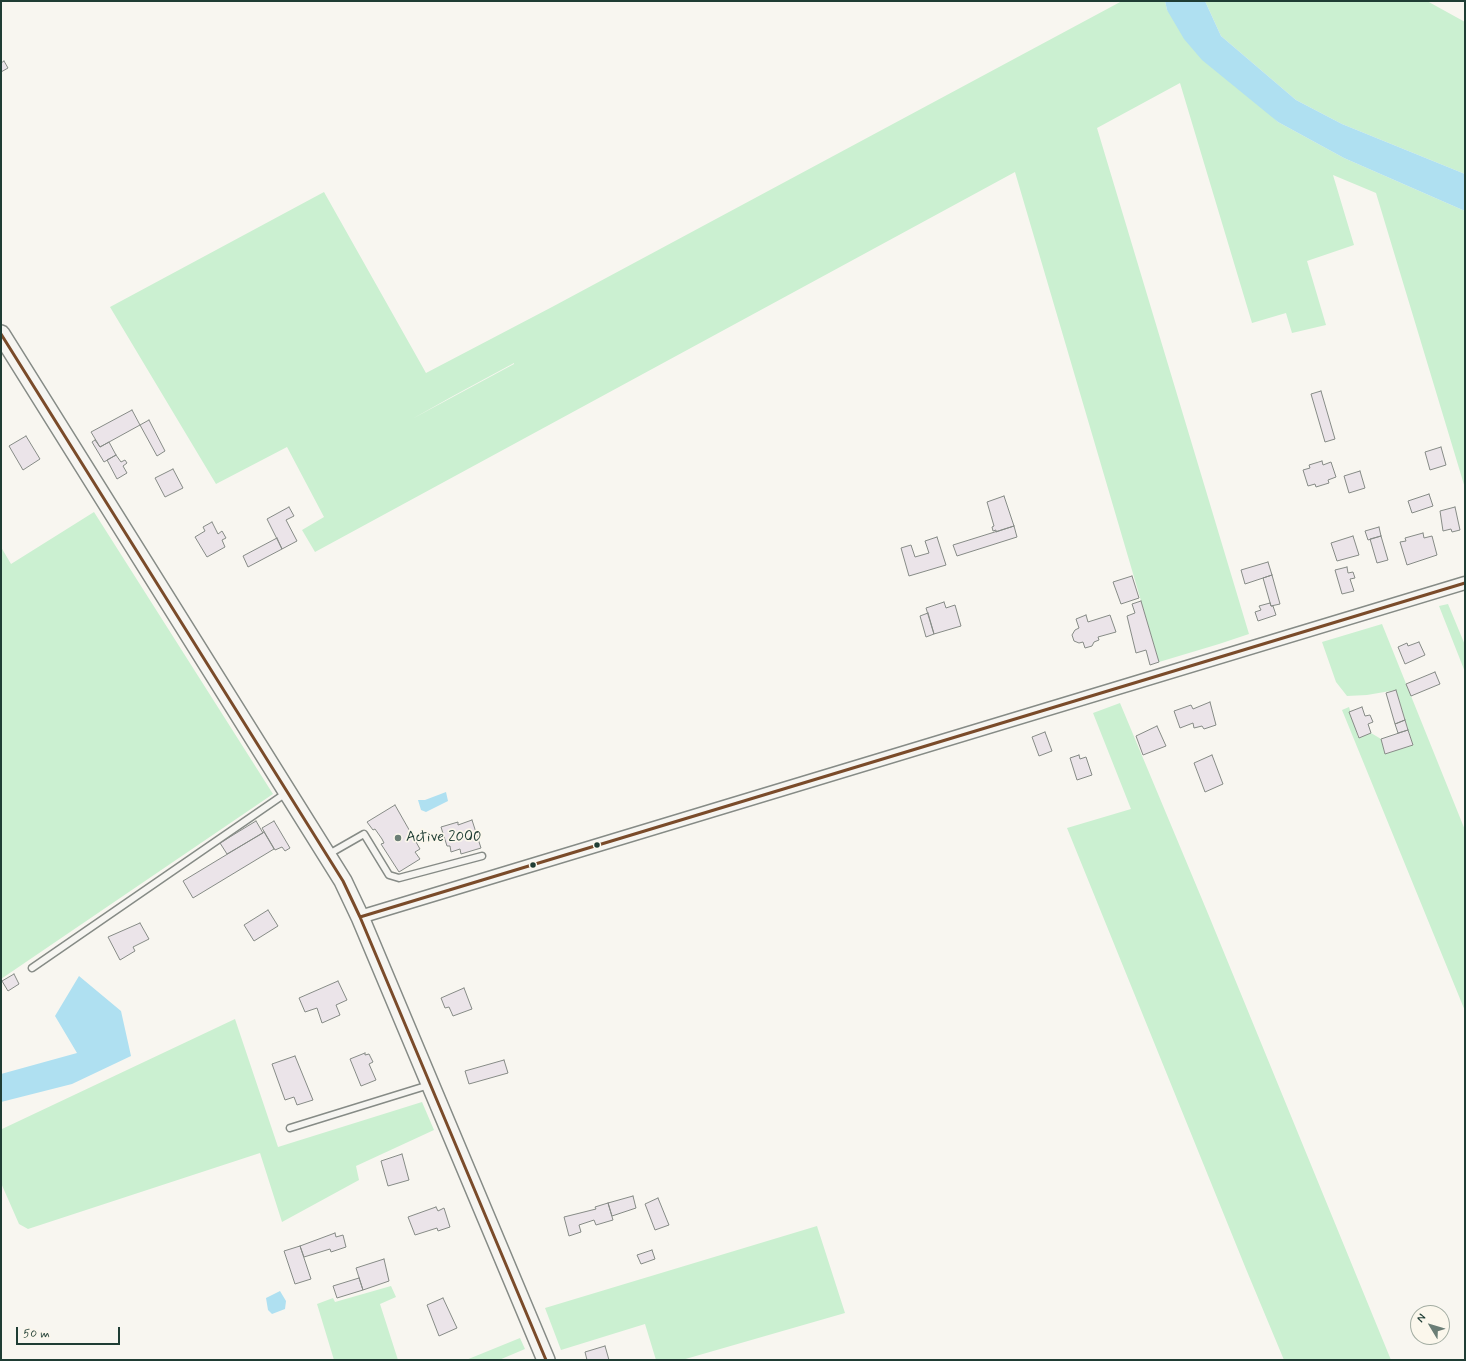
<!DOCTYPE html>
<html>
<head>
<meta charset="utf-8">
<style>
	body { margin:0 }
	#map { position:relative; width:1466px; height:1361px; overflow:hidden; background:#f8f6f0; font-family:Mynerve,sans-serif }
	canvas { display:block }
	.frame { position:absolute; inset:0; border:2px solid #1f3d34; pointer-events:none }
	.north { position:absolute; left:1410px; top:1305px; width:40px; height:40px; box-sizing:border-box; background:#fbf7ec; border:1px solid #a3ada2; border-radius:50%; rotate:308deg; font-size:11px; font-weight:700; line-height:16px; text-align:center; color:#1f3d34 }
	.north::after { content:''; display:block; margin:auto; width:14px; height:18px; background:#6b7e76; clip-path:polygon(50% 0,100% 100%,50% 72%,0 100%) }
	.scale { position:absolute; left:16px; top:1327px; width:104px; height:18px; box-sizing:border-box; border:2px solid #1f3d34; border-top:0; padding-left:5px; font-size:12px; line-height:14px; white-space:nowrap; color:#1f3d34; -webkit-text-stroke:3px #fbf7ec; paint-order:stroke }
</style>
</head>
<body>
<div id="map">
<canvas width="1466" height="1361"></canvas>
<div class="frame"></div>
<div class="north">N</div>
<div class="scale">50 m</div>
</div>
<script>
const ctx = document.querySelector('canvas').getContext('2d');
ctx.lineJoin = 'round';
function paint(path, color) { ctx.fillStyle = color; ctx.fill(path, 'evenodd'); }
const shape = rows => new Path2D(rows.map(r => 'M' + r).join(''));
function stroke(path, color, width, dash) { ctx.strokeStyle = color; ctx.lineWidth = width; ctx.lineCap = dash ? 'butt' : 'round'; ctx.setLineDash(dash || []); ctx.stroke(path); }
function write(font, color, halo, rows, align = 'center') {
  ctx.font = font + ' Mynerve,sans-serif'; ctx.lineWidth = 3.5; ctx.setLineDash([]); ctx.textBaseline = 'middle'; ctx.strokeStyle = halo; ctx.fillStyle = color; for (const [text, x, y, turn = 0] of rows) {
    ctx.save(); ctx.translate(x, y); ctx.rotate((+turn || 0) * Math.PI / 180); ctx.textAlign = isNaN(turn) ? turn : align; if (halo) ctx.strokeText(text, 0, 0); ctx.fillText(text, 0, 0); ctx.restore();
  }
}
paint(shape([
	[1122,1,1165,1,1167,10,1278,122,1344,158,1465,211,1465,488,1376,193,1333,175,1354,245,1307,261,1326,325,1292,333,1286,313,1252,323,1180,83,1097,128,1249,634,1219,644,1159,662,1015,172,315,552,302,530,324,517,287,447,216,484,110,307,324,192,426,373,552,307],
	[514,363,514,364,412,419,453,396],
	[1205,1,1427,1,1465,22,1465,174,1342,124,1296,100,1221,36],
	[94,512,273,794,1,979,1,547,11,564],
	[1448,604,1465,645,1465,672,1439,606],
	[1382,624,1465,830,1465,1011,1342,710,1349,707,1358,737,1371,733,1381,739,1385,754,1413,745,1396,690,1367,695,1347,696,1336,682,1322,642],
	[1120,703,1209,916,1391,1360,1284,1360,1246,1269,1067,828,1131,809,1093,713],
	[235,1019,278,1147,422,1102,434,1130,356,1166,359,1180,282,1222,260,1153,28,1229,19,1224,1,1183,1,1128,2,1129],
	[817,1226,845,1313,682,1360,656,1360,645,1324,561,1350,545,1308],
	[391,1286,396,1297,380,1304,398,1360,334,1360,317,1304,333,1298,335,1302],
	[520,1338,525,1349,499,1360,466,1360]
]), '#cbf0d1');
paint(shape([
	[1165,1,1205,1,1221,36,1296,100,1342,124,1465,174,1465,211,1344,158,1278,122,1202,60,1184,39,1167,10],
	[446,792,448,801,426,812,421,810,418,800,425,800],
	[79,976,121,1011,131,1056,72,1084,1,1102,1,1074,77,1053,55,1016],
	[280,1291,286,1301,285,1309,272,1314,268,1310,266,1298]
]), '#afe0f1');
const building = shape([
	[4,61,8,68,1,72,1,63,4,61],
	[1321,391,1335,439,1325,442,1311,394,1321,391],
	[132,410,140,425,100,447,91,432,132,410],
	[149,420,165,451,157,456,140,425,149,420],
	[26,436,40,459,23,470,9,446,26,436],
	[95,440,100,447,109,442,116,455,104,462,92,442,95,440],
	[1441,447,1446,465,1430,470,1425,452,1441,447],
	[116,455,121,462,125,460,127,463,123,466,127,473,117,479,107,460,116,455],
	[1322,461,1323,465,1331,462,1336,477,1328,480,1329,483,1316,487,1315,484,1308,486,1303,470,1310,468,1309,465,1322,461],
	[173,469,183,488,165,497,155,478,173,469],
	[1360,471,1365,488,1349,493,1344,476,1360,471],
	[1429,494,1433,506,1412,513,1408,501,1429,494],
	[1004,496,1014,526,996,532,996,530,993,531,992,527,994,526,987,502,1004,496],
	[289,507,294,516,286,520,297,541,282,549,267,519,289,507],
	[1455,507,1460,530,1452,532,1451,529,1443,531,1440,511,1455,507],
	[212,522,218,534,222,531,226,538,222,540,225,547,207,557,195,537,205,531,203,527,212,522],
	[1014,526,1017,537,957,556,953,545,1014,526],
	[1379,527,1381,536,1368,540,1365,531,1379,527],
	[1423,533,1424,538,1432,536,1437,555,1407,565,1400,542,1406,541,1405,538,1423,533],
	[1353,536,1359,555,1337,561,1331,543,1353,536],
	[1381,536,1388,560,1377,563,1370,539,1381,536],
	[937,537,946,565,909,576,901,548,911,545,915,557,929,553,925,541,937,537],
	[277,538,282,549,248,567,243,556,277,538],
	[1268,562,1272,575,1245,584,1241,570,1268,562],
	[1347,567,1348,573,1353,572,1355,578,1350,579,1354,591,1342,594,1335,570,1347,567],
	[1272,575,1280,604,1271,606,1263,578,1272,575],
	[1132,576,1139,598,1121,604,1113,582,1132,576],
	[1141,601,1159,662,1150,665,1146,650,1136,653,1127,616,1135,613,1132,604,1141,601],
	[944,602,946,608,955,605,961,626,934,634,926,608,944,602],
	[1270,603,1271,606,1273,606,1276,615,1258,621,1255,612,1261,610,1259,606,1270,603],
	[928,613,934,634,926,637,920,616,928,613],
	[1086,615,1088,622,1110,615,1116,632,1098,637,1099,640,1094,642,1092,646,1085,648,1083,642,1079,643,1074,641,1072,635,1075,630,1079,628,1076,619,1086,615],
	[1419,642,1425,655,1405,664,1398,647,1407,643,1408,646,1419,642],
	[1435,672,1440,684,1411,696,1406,684,1435,672],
	[1396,690,1405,720,1395,724,1386,693,1396,690],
	[1210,702,1216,725,1204,729,1202,726,1194,728,1193,723,1180,728,1174,711,1191,705,1193,709,1210,702],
	[1362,707,1365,716,1370,715,1373,722,1368,724,1371,733,1359,738,1349,712,1362,707],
	[1405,720,1408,730,1398,733,1395,724,1405,720],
	[1157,726,1166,746,1143,755,1136,736,1157,726],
	[1408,730,1413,745,1385,754,1381,739,1408,730],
	[1045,732,1052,751,1039,756,1032,737,1045,732],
	[1079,755,1080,759,1086,757,1092,775,1077,780,1070,758,1079,755],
	[1212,755,1223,784,1205,792,1194,763,1212,755],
	[395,805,420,849,415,852,420,859,399,872,381,844,384,843,382,839,375,829,373,830,367,822,395,805],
	[472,820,481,848,461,854,460,849,451,852,450,846,447,846,441,827,458,822,458,825,472,820],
	[256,821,263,833,227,854,220,843,256,821],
	[274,821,290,848,285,851,282,847,275,850,262,828,274,821],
	[264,832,274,849,193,898,183,881,264,832],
	[268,910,278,926,254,941,244,925,268,910],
	[140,923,149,939,133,947,135,951,120,960,108,937,140,923],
	[14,974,19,984,8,991,2,981,14,974],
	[338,981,347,1000,336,1005,340,1015,322,1023,317,1008,305,1012,299,998,338,981],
	[464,988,472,1009,453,1016,449,1007,445,1008,441,998,464,988],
	[365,1053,365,1055,369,1054,373,1062,369,1064,376,1080,361,1086,350,1059,365,1053],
	[295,1056,313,1100,297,1105,294,1097,285,1100,272,1064,295,1056],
	[504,1060,508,1073,469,1084,465,1071,504,1060],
	[402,1154,409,1180,388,1186,381,1161,402,1154],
	[633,1196,636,1208,612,1216,608,1203,633,1196],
	[658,1198,669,1225,655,1230,645,1204,658,1198],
	[608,1203,613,1220,596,1225,594,1220,579,1225,581,1232,569,1236,564,1217,596,1209,595,1207,608,1203],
	[436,1207,438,1211,444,1208,450,1227,438,1231,437,1228,415,1235,408,1217,436,1207],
	[335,1233,336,1237,343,1235,346,1247,331,1252,330,1249,304,1257,300,1246,335,1233],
	[300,1246,311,1279,295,1284,284,1251,300,1246],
	[652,1250,655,1259,641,1264,637,1255,652,1250],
	[384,1259,389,1281,363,1290,356,1268,384,1259],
	[359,1278,363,1290,337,1298,333,1286,359,1278],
	[443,1298,457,1328,439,1336,427,1305,443,1298],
	[605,1346,609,1360,587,1360,585,1352,605,1346]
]);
paint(building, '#ebe4e9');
stroke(building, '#868b86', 1);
const lane = shape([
	[329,854,364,834,389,875,399,878,482,856],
	[32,968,286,793],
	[290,1128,429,1085]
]);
const street = shape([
	[360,917,1465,583]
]);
const secondary = shape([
	[1,334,343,881,360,917,546,1360]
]);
stroke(lane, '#868b86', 9);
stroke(street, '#868b86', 15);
stroke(secondary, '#868b86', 20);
stroke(lane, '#f6f5f1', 6);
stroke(street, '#f6f5f1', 12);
stroke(secondary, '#f6f5f1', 17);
stroke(shape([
	[1,334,343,881,360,917,546,1360],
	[360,917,1465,583]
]), '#7a4b2a', 3);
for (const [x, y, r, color] of [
	[398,838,4,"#6b7e76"],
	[597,845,3.5,"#1f3d34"],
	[533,865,3.5,"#1f3d34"]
]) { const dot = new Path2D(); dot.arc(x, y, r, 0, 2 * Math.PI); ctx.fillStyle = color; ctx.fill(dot); stroke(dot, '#fbf7ec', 1.5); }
write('15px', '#1f3d34', '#fbf7ec', [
	["Active 2000",406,838]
], 'left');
</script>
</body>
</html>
